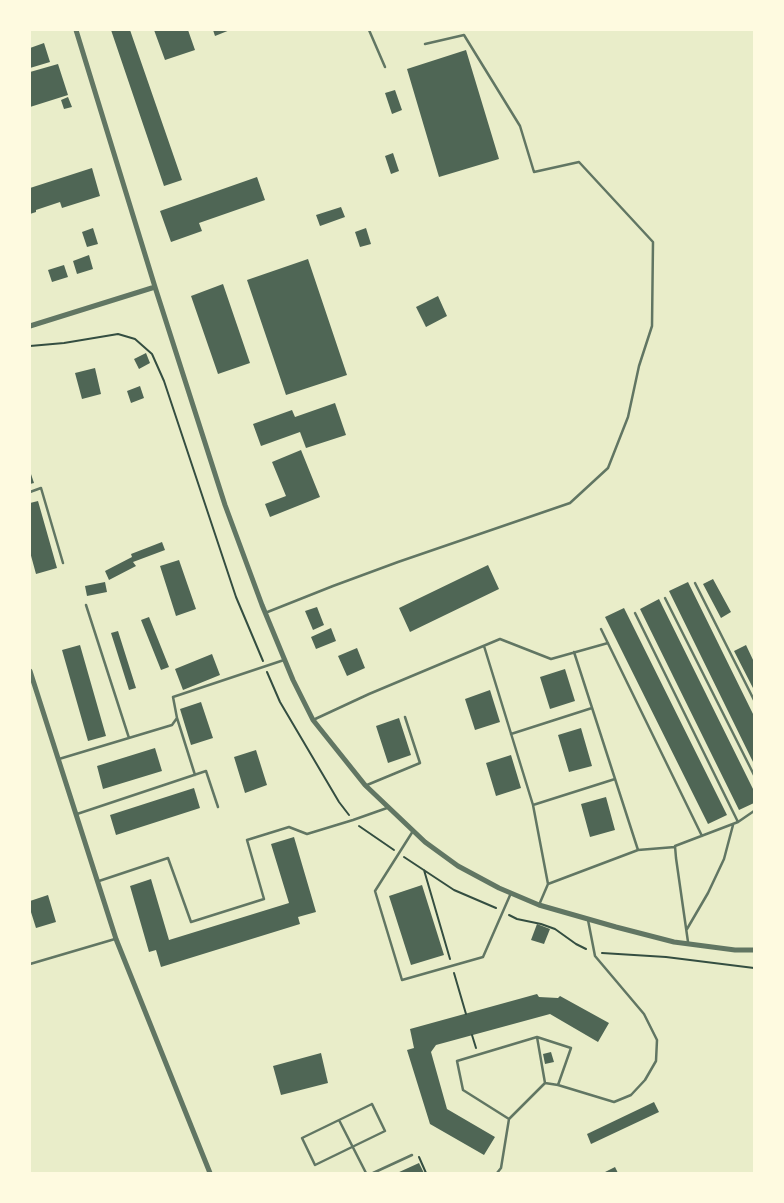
<!DOCTYPE html>
<html>
<head>
<meta charset="utf-8">
<style>
	body { margin:0 }
	#map { position:relative; width:784px; height:1203px; overflow:hidden; background:#e9edc9; font-family:Inter,sans-serif }
	canvas { display:block }
	.frame { position:absolute; inset:0; border:31px solid #fefae0; pointer-events:none }
</style>
</head>
<body>
<div id="map">
<canvas width="784" height="1203"></canvas>
<div class="frame"></div>
</div>
<script>
const ctx = document.querySelector('canvas').getContext('2d');
ctx.lineJoin = 'round';
function paint(path, color) { ctx.fillStyle = color; ctx.fill(path, 'evenodd'); }
const shape = rows => new Path2D(rows.map(r => 'M' + r).join(''));
function stroke(path, color, width, dash) { ctx.strokeStyle = color; ctx.lineWidth = width; ctx.lineCap = dash ? 'butt' : 'round'; ctx.setLineDash(dash || []); ctx.stroke(path); }
paint(shape([
	[111,30,130,30,182,180,164,186],
	[154,30,188,30,195,50,165,60],
	[213,30,230,30,215,36],
	[44,43,50,62,30,68,30,48],
	[466,50,499,159,439,177,407,69],
	[58,64,68,95,30,107,30,72],
	[395,90,402,110,392,114,385,93],
	[68,97,72,107,64,109,61,100],
	[393,153,399,171,391,174,385,156],
	[92,168,100,196,62,208,60,202,36,210,36,212,30,214,30,188],
	[257,177,265,200,199,223,202,231,171,242,160,211],
	[341,207,345,217,320,226,316,215],
	[93,228,98,244,87,247,82,232],
	[366,228,371,244,360,247,355,232],
	[89,255,93,269,77,274,73,261],
	[308,259,347,375,286,395,247,280],
	[64,265,68,277,52,282,48,270],
	[223,284,250,363,218,374,191,296],
	[438,296,447,316,426,327,416,307],
	[146,353,150,363,139,369,134,359],
	[95,368,101,394,82,399,75,373],
	[140,386,144,398,131,403,127,391],
	[335,403,346,435,306,448,300,432,261,446,253,424,292,410,295,417],
	[301,450,320,497,270,517,265,504,286,496,272,462],
	[30,471,34,483,30,484],
	[38,501,57,568,36,574,30,552,30,503],
	[162,542,165,550,133,562,136,566,109,580,105,571,132,557,131,554],
	[179,560,196,609,176,616,160,566],
	[488,565,499,589,410,632,399,608],
	[713,579,731,612,721,618,703,584],
	[105,582,107,592,87,596,85,586],
	[688,582,754,716,754,764,669,591],
	[659,599,754,791,754,803,739,810,640,609],
	[317,607,324,625,313,630,305,611],
	[624,608,727,815,708,824,605,617],
	[149,617,169,667,161,670,141,620],
	[331,628,336,641,316,649,311,637],
	[118,631,136,688,129,690,111,633],
	[80,645,106,736,88,741,62,650],
	[746,645,754,662,754,690,734,651],
	[357,648,365,668,347,676,338,656],
	[212,654,220,675,183,690,175,669],
	[565,669,575,701,550,709,540,677],
	[490,690,500,722,475,730,465,699],
	[201,702,213,738,191,745,180,709],
	[399,718,411,755,388,763,376,726],
	[581,728,592,766,569,772,558,735],
	[155,748,162,771,103,789,97,766],
	[256,750,267,785,245,793,234,757],
	[511,755,521,788,496,796,486,763],
	[194,788,200,808,116,835,110,815],
	[606,797,615,830,590,837,581,804],
	[294,837,316,912,298,917,300,924,161,967,156,950,149,952,130,886,151,879,169,940,289,903,271,844],
	[422,885,444,955,411,965,389,896],
	[48,895,56,922,36,928,30,909,30,901],
	[537,924,550,929,544,944,531,940],
	[537,994,539,997,558,998,560,996,609,1023,598,1042,550,1014,436,1045,431,1052,447,1109,495,1137,484,1155,430,1124,407,1050,414,1048,410,1029],
	[551,1052,554,1062,545,1064,543,1054],
	[321,1053,328,1083,281,1095,273,1066],
	[654,1102,659,1112,591,1144,587,1134],
	[419,1163,424,1173,397,1173],
	[615,1167,618,1173,603,1173]
]), '#4f6655');
stroke(shape([
	[30,346,64,343,118,334,135,339,152,354,164,381,236,597,263,661],
	[267,672,280,702,339,802,349,815],
	[359,826,394,850],
	[404,857,454,890,496,908],
	[424,870,450,959],
	[509,915,517,919,541,924,555,929,576,944,586,949],
	[602,953,666,957,754,968],
	[454,973,466,1014],
	[472,1035,476,1048],
	[419,1157,426,1173]
]), '#344e41', 2);
stroke(shape([
	[369,30,385,67],
	[30,492,41,488,63,563],
	[695,583,754,700],
	[665,598,754,775],
	[86,605,129,738],
	[265,613,333,586,398,562,570,503,608,468,628,417,639,366,652,326,653,242,579,162,534,172,520,126,464,35,425,44],
	[635,613,738,822],
	[601,629,702,836],
	[484,646,533,805,548,884],
	[574,652,638,850],
	[177,718,195,775],
	[313,720,369,694,500,639,551,659,608,643],
	[511,734,592,708],
	[59,759,172,725,177,718,173,697,284,660],
	[367,785,420,763,405,717],
	[533,805,615,779],
	[77,814,206,771,218,807],
	[413,831,375,891,402,980,483,957,511,893],
	[99,881,168,858,191,922,264,899,247,840,289,827,307,834,353,820,387,808],
	[539,905,548,884,638,850,675,847],
	[687,929,708,893,724,859,733,825],
	[688,942,676,858,675,846,738,822,754,811],
	[30,964,115,939],
	[537,1037,545,1083],
	[372,1104,385,1131,315,1165,302,1138,372,1104],
	[509,1119,463,1090,457,1061,537,1037,571,1048,558,1085],
	[339,1120,366,1173],
	[373,1173,412,1155],
	[497,1173,501,1168,509,1119,545,1083,558,1085,614,1102,631,1095,645,1080,656,1061,657,1040,644,1014,595,956,588,920]
]), '#617663', 2.5);
stroke(shape([
	[76,30,155,287,225,505,262,605,293,680,313,720,365,785,425,842,458,866,499,888,539,905,616,927,674,942,735,950,754,950],
	[30,326,155,287],
	[30,671,116,939,210,1173]
]), '#617663', 5);
</script>
</body>
</html>
